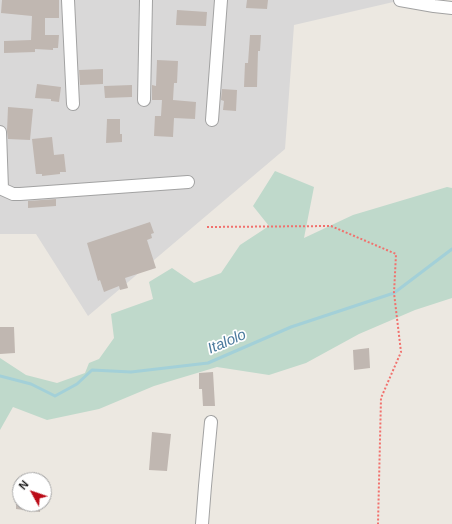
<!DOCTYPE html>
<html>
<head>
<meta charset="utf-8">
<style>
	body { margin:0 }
	#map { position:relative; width:452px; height:524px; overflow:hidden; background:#ece8e1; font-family:Helvetica,sans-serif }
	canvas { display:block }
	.north { position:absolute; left:12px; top:472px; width:40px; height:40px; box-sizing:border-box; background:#fff; border:1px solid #a4a4a4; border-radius:50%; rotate:310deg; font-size:11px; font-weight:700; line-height:16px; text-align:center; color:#1b1b1b }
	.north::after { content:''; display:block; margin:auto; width:14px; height:18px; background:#bb0b17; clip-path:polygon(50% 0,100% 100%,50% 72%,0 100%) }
</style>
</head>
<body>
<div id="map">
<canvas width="452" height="524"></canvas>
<div class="north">N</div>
</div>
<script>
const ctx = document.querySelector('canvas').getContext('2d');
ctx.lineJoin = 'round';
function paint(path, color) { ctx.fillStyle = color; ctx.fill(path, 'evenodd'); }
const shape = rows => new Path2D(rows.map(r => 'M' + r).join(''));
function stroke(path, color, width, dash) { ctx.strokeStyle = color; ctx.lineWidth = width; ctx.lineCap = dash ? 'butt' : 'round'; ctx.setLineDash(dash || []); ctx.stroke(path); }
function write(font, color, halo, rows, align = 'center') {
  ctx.font = font + ' Helvetica,sans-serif'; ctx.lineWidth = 3.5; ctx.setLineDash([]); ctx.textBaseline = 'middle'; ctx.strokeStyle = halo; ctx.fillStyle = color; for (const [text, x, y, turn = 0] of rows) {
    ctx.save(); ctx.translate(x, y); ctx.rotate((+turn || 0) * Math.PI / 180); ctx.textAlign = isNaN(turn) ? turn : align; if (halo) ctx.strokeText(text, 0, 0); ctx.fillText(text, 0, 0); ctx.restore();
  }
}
paint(shape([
	[0,0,402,0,294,25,285,149,88,316,36,234,0,234]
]), '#d9d8d8');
paint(shape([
	[275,171,314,187,304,238,353,215,447,187,452,188,452,298,415,310,359,334,306,363,269,375,217,367,154,386,99,409,47,420,13,407,0,430,0,358,26,375,57,383,85,373,89,363,99,359,114,338,111,314,153,299,149,282,172,268,194,283,221,273,240,245,269,226,253,206]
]), '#bfd9cb');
stroke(shape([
	[0,376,31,384,55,396,77,384,92,370,131,372,208,363,291,327,394,293,452,249]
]), '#a3d0d8', 3);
paint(shape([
	[2,0,59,0,59,18,45,18,45,35,59,35,58,48,53,48,53,50,35,49,35,52,4,53,4,41,31,40,32,16,1,13],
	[247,0,268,0,267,9,246,8],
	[177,10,207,12,206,26,176,25],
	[250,35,261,35,260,51,258,51,257,87,244,87,245,63,248,63],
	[157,60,178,61,177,83,174,83,173,100,196,102,195,119,174,118,173,137,154,136,155,116,161,116,162,100,152,100,152,85,156,86],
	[103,69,103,84,80,85,79,70],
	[37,84,61,87,59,102,51,101,51,99,35,98],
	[132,85,132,97,105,98,104,86],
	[222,89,237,90,236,111,223,110,224,101,221,100],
	[8,107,33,109,30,140,8,139,7,131],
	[107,119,120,119,120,134,122,134,122,142,106,143],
	[52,137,54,155,64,154,66,172,60,172,60,174,42,176,42,174,36,174,32,139],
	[56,199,56,206,28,208,28,201],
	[150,222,154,233,151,234,152,238,147,240,156,268,125,278,128,288,120,290,119,286,104,292,100,280,98,281,87,243],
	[0,327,14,327,15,353,0,354],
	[369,348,370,368,354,370,353,350],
	[213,372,215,406,203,406,202,389,199,389,199,373],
	[152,432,171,434,167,471,149,470],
	[16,504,41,504,40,512,16,509]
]), '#c0b7b1');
const minor = shape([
	[68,0,73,104],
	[400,0,434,6,452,8],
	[144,100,146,0],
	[212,120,221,0],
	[0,132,2,189,13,194,20,194,188,182],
	[202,524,205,486,211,422]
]);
stroke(minor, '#a2a2a2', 14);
stroke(shape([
	[207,227,331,226,396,254,394,293,401,352,381,398,378,524]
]), '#f1716d', 2, [2, 2]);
stroke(minor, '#fff', 12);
write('italic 15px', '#4b7a9d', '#fff', [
	["Italolo",227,342,-23]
]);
</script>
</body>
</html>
